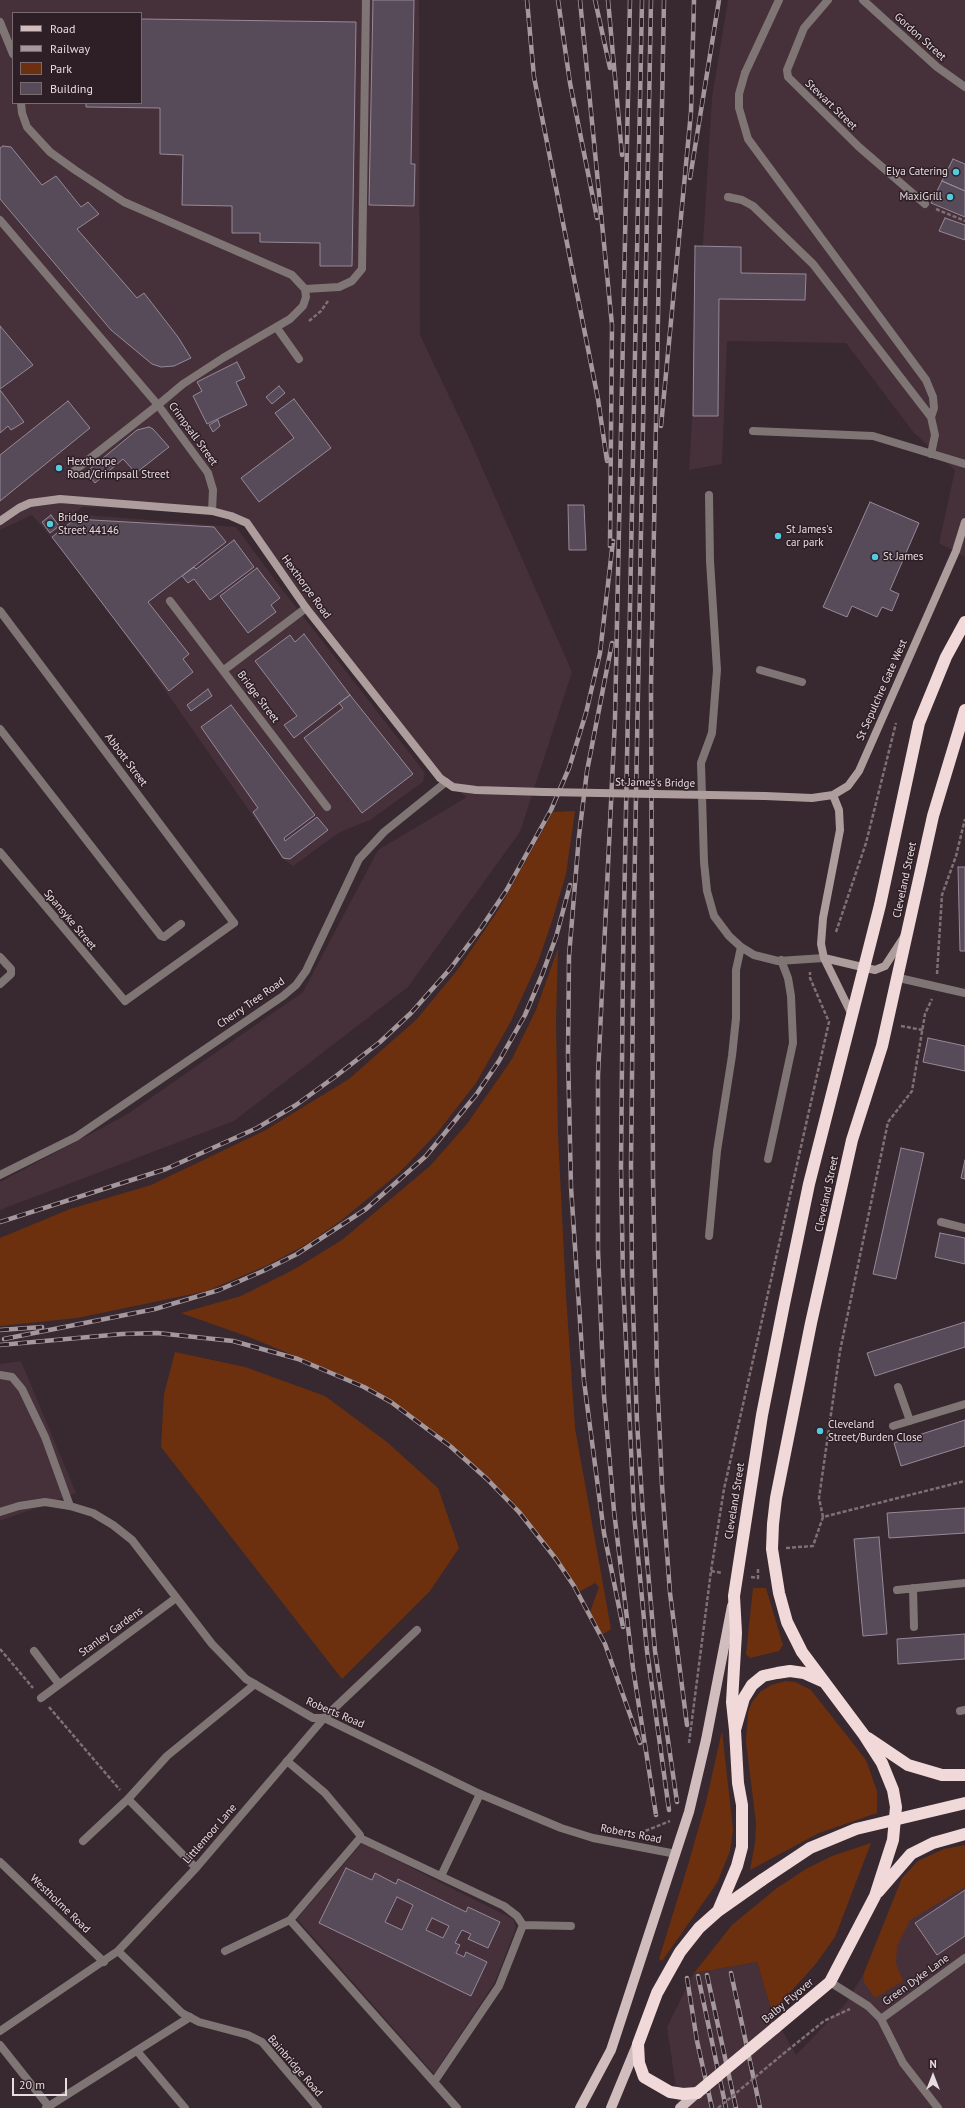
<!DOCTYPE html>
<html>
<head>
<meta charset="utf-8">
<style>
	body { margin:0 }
	#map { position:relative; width:965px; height:2108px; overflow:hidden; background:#38282f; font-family:"PT Sans",sans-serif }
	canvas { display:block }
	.legend { position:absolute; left:12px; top:12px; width:130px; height:92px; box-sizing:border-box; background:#2e1e25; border:1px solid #786a70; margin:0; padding:5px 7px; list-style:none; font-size:12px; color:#e7dce0 }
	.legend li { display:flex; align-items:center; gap:8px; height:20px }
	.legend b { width:20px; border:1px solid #786a70 }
	.north { position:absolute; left:913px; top:2056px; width:40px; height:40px; -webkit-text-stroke:3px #2e1e25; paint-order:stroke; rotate:0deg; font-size:11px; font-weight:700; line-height:16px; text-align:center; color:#e7dce0 }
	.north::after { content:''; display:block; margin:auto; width:14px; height:18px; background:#e7dce0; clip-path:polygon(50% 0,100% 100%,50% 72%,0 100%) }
	.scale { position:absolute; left:12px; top:2078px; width:55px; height:18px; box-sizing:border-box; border:2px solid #e7dce0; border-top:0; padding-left:5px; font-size:12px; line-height:14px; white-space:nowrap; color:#e7dce0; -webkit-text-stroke:3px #2e1e25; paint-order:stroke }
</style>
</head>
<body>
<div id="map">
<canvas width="965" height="2108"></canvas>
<ul class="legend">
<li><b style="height:5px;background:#d1bdbd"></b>Road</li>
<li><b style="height:5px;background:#a4989d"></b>Railway</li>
<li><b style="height:11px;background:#6c300e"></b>Park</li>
<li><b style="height:11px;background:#574b59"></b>Building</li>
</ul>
<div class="north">N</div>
<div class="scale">20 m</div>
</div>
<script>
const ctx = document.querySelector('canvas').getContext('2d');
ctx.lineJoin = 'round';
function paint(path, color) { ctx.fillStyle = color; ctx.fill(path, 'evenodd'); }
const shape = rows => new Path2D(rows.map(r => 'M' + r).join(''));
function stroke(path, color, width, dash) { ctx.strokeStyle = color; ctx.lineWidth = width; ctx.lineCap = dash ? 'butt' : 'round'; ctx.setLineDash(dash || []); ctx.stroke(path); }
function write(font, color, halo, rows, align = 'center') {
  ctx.font = font + ' "PT Sans",sans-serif'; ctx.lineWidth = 3; ctx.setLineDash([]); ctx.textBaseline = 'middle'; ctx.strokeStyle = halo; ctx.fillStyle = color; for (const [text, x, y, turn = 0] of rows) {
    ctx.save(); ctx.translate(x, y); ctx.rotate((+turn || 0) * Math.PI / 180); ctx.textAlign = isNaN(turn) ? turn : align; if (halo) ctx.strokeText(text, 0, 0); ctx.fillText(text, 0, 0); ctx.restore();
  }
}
paint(shape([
	[0,0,419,0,420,335,470,440,572,672,520,832,408,987,234,1121,0,1210,0,1182,126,1115,303,992,378,850,467,797,440,778,306,608,247,523,212,511,82,507,74,514,236,527,278,584,425,773,423,782,370,820,340,832,293,866,283,859,148,666,66,555,32,515,0,530],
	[13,13,141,13,141,103,13,103],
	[728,0,965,0,965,557,939,543,955,470,914,433,846,343,727,341,722,464,689,470,712,97],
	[21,1361,76,1493,0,1521,0,1364],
	[362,1843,513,1919,516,1927,495,1982,434,2074,297,1919],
	[965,1845,965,2108,679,2108,667,2027,694,1973,757,1962,772,2012,796,2055,846,2003,864,1973,902,1878,918,1861,944,1849]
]), '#46303a');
paint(shape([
	[575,811,566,874,553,918,538,962,511,1021,476,1083,437,1133,400,1172,342,1220,307,1244,270,1264,207,1291,77,1318,0,1326,0,1238,70,1209,151,1185,264,1131,349,1079,417,1019,459,968,499,909,553,812],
	[558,948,556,1022,558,1135,566,1295,575,1428,611,1629,600,1636,589,1615,599,1587,595,1583,577,1593,532,1530,488,1482,438,1434,343,1376,249,1337,181,1313,241,1296,293,1270,342,1240,430,1166,467,1124,512,1059,536,1010],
	[175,1352,245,1367,325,1396,387,1442,438,1488,459,1548,430,1591,342,1679,161,1447,164,1394],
	[753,1588,766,1588,783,1645,779,1651,750,1658,746,1654],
	[786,1681,795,1682,811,1690,866,1760,877,1791,877,1813,819,1833,750,1870,755,1843,756,1823,746,1742,748,1712,752,1702,760,1692,771,1685],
	[722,1731,733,1830,730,1851,717,1883,662,1961,659,1959,688,1865,706,1802],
	[871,1843,835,1937,815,1965,772,2012,757,1962,694,1973,732,1925,777,1888,806,1869,832,1856],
	[965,1845,965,1887,910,1920,897,1946,896,1964,903,1981,875,1998,864,1982,864,1973,902,1878,918,1861,944,1849]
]), '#6c300e');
const building = shape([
	[373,0,414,0,411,164,415,164,414,206,369,205,373,0],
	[141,19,356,22,352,266,320,266,320,243,260,242,260,233,232,233,232,206,182,205,183,155,160,154,160,108,86,107,86,103,141,103,141,19],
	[3,146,11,147,42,185,56,176,81,207,88,202,99,214,77,229,137,298,144,293,178,337,191,358,174,366,161,367,152,364,111,330,0,199,0,148,3,146],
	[953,159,965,164,965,191,942,181,953,159],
	[942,181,965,191,965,217,931,203,942,181],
	[945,218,965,225,965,240,939,231,945,218],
	[695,246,741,247,741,273,806,274,805,300,719,299,718,416,693,416,695,246],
	[0,326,33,365,0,389,0,326],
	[237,362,245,378,236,382,247,405,207,424,193,396,202,391,197,382,237,362],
	[279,386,285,393,272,404,266,397,279,386],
	[0,390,24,422,11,430,8,426,0,433,0,390],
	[294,399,331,448,259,502,241,478,294,438,275,413,294,399],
	[68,401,90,428,0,501,0,455,68,401],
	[218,420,220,426,213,432,209,425,218,420],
	[149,427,153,429,169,447,136,473,123,459,95,483,86,472,137,430,149,427],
	[870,502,919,523,890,590,899,594,892,611,882,607,877,617,852,606,847,617,823,607,870,502],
	[568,505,584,505,586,550,569,550,568,505],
	[51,515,59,526,50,533,42,522,51,515],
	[75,519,214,527,226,542,148,602,189,654,183,659,193,672,169,691,52,537,75,519],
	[234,540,254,567,210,600,194,579,188,583,182,576,194,567,196,569,234,540],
	[257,568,280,598,271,605,276,612,248,633,220,596,257,568],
	[304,634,350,695,294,738,284,725,297,716,255,661,290,635,295,642,304,634],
	[208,689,212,696,191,711,187,705,208,689],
	[350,695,413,774,362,813,304,738,343,708,339,703,350,695],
	[231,705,315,815,284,838,285,841,317,817,328,830,290,859,283,858,253,812,258,808,201,727,231,705],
	[958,867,965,867,965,951,960,951,958,867],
	[928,1038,965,1046,965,1071,923,1062,928,1038],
	[901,1148,924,1153,896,1279,873,1274,901,1148],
	[965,1160,965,1179,961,1178,965,1160],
	[940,1233,965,1238,965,1264,935,1257,940,1233],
	[965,1322,965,1347,875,1376,867,1353,965,1322],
	[965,1420,965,1446,901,1466,894,1443,965,1420],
	[965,1508,965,1533,889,1538,887,1513,965,1508],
	[879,1537,887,1634,863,1636,854,1539,879,1537],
	[965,1634,965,1659,898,1664,897,1639,965,1634],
	[346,1868,372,1880,375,1873,396,1884,398,1879,466,1912,468,1907,500,1922,488,1948,468,1939,471,1934,462,1930,455,1943,460,1945,456,1953,464,1957,466,1952,487,1962,471,1996,319,1923,346,1868],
	[397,1897,413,1905,402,1930,385,1922,397,1897],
	[432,1918,449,1926,443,1938,426,1930,432,1918],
	[965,1890,965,1936,937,1955,915,1923,965,1890]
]);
paint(building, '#574b59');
stroke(building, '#968998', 1);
stroke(shape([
	[936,209,965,221],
	[309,321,321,311,328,301],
	[836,932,866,843,896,723],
	[937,974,942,895,956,856,965,819],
	[901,1026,923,1030],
	[823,1517,819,1498,840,1351,888,1122,912,1091,925,1014,932,999],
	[786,1548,813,1546,823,1517,965,1481],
	[711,1571,722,1573],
	[751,1577,758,1578,758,1568],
	[0,1649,33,1688],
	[49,1707,120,1790],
	[689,1743,711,1571,724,1489,829,1022,810,978,810,972],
	[640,1833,670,1821],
	[783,2054,824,2021,850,2009]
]), '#7e7076', 2.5, [4, 2]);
stroke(shape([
	[0,22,13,54],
	[745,73,739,94,739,108,748,139,926,380,933,397,934,408,931,417],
	[728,197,742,200,753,206,813,264,931,417,935,435,931,454],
	[0,220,158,405,183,384,223,358,290,319,303,306,306,297,305,289,292,275,124,202,75,170,50,152,27,127,22,113,21,103],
	[305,289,339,287,352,281,362,269,366,0],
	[277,328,299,359],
	[753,431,873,436,965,464],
	[709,495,710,561,717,670,712,733,701,763,704,862,707,891,714,916,729,936,741,947,754,955,778,961,824,958],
	[760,670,802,682],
	[0,729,161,936,164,937,181,924],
	[0,957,11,969,11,974,0,984],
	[125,1001,234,923],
	[768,1159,793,1043,791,996,788,978,781,960],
	[709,1236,717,1151,732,1056,736,1018,736,970,741,947],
	[0,1375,12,1377,22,1389,45,1437,70,1506],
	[960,1711,965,1710],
	[360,1838,504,1906,517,1916,523,1925,499,1986,434,2082],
	[83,1841,128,1799,167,1756,255,1684],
	[441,1876,480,1794],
	[290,1920,457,2108],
	[523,1925,571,1926],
	[225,1951,290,1920,360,1838,360,1835,325,1793,287,1761],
	[137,2051,185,2108],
	[46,2108,190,2017]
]), '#7f7575', 8);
stroke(shape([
	[828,0,804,28,787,70,788,77,859,147,925,204],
	[863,0,937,67,965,87],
	[745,73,779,0],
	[74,471,158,405,208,473,213,490,212,511],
	[170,601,327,807],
	[0,611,234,923],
	[224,670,306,608],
	[0,852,125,1001],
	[899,978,965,993],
	[0,1175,76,1137,283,996,296,985,306,971,359,859,384,832,446,782],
	[941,1222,965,1228],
	[898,1387,910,1421],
	[893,1426,965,1404],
	[0,1512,19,1506,45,1502,70,1506,93,1513,113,1525,132,1540,212,1644,246,1679,313,1718,324,1718,480,1794,561,1828,593,1838,676,1854],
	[913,1588,914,1627],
	[897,1590,965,1583],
	[34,1651,59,1684],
	[41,1698,176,1598],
	[128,1799,196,1868],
	[0,1862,104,1962],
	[118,1951,182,2013,199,2022,248,2035,262,2042,318,2108],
	[830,1982,868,2006,881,2019,903,2063,938,2108],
	[881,2019,965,1958],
	[0,2031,118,1951,196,1868,324,1718,417,1630],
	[0,2045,50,2108]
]), '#7f7575', 8);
stroke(shape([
	[0,521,19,508,30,503,60,499,212,511,231,516,247,523,306,608,440,778,453,787,476,790,544,792],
	[833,795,839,810,840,830,823,918,821,944,824,958,875,970,885,966,904,937],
	[765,796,812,798,833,795,848,786,859,771,956,551,965,522],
	[824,958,852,1015]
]), '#ad9e9d', 8);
stroke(shape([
	[580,2108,611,2050,689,1812,706,1740,732,1606],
	[611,2108,637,2045],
	[680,2108,697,2093]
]), '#d1bdbd', 10);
stroke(shape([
	[735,1730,732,1702,736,1633,734,1596,762,1415,784,1304,809,1184,880,905,919,723,946,657,965,622],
	[868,1738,908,1765,942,1775,965,1775],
	[878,1892,911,1854,933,1843,965,1834],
	[718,1911,737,1866,742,1847,742,1805,738,1783,735,1730,744,1698,752,1685,763,1676,777,1673,790,1671,804,1673,822,1681],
	[775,2028,830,1982,875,1896,893,1840,896,1807,893,1790,882,1763,864,1735,802,1652,787,1622,779,1593,772,1549,773,1524,776,1498,811,1323,852,1140,882,1046,933,816,965,710],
	[697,2093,683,2094,670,2092,644,2077,639,2063,638,2044,657,1993,680,1952,699,1928,718,1911,762,1880]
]), '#f1d9d9', 12);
const rail = shape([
	[527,0,534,77,598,399,607,461],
	[558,0,570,83,597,218],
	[580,0,612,325,610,546],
	[595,0,610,68],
	[608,0,622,155],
	[630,0,615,719,598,1075,598,1250,604,1396,614,1511,633,1668,656,1815],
	[642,0,623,962,621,1167,623,1279,634,1514,647,1651,669,1810],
	[651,0,634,903,631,1165,632,1281,637,1422,643,1514,655,1651,677,1802],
	[664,0,651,686,653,1178,657,1376,662,1485,670,1593,687,1725],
	[690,178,719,0],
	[661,426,691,112,694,0],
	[612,643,587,771,579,836,569,956,568,1055,571,1187,584,1381,604,1533,623,1627],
	[0,1222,166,1169,257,1128,296,1105,336,1076,380,1042,411,1013,450,969,481,928,506,891,551,810,569,768,586,713,600,653,613,541],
	[0,1330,42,1327],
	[4,1339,155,1309,219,1290,263,1271,297,1254,366,1209,426,1156,476,1095,499,1061,525,1015,542,975,556,937,570,885],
	[0,1345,122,1334,157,1333,233,1341,298,1359,364,1387,391,1402,450,1446,487,1479,519,1512,556,1559,574,1586,605,1644,640,1743],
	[731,1973,760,2108],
	[707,1975,736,2108],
	[698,1976,726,2108],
	[687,1978,697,2041,712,2108]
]);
stroke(rail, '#a4989d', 4.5);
stroke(rail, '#2e1e25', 3, [9]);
stroke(shape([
	[718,2108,783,2054]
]), '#7e7076', 2.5, [4, 2]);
stroke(shape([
	[544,792,765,796]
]), '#ad9e9d', 8);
stroke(shape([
	[762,1880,810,1848,856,1829,965,1803],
	[697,2093,775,2028]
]), '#f1d9d9', 12);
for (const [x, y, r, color] of [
	[956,172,4,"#54cade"],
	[950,197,4,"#54cade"],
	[59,468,4,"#54cade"],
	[50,524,4,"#54cade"],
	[778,536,4,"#54cade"],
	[875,557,4,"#54cade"],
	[820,1431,4,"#54cade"]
]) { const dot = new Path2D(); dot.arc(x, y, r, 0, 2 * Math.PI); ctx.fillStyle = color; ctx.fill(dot); stroke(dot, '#2e1e25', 1.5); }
write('11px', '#e7dce0', '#2e1e25', [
	["Gordon Street",920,37,42],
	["Stewart Street",831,105,44],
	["Crimpsall Street",193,434,54],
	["Hexthorpe Road",306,587,54],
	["St Sepulchre Gate West",882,690,-66],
	["Bridge Street",258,697,53],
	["Abbott Street",126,760,53],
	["St James's Bridge",655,783,1],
	["Cleveland Street",905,880,-78],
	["Spansyke Street",70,920,50],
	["Cherry Tree Road",251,1003,-35],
	["Cleveland Street",827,1194,-78],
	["Cleveland Street",735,1501,-81],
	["Stanley Gardens",111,1632,-36],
	["Roberts Road",335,1713,23],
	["Littlemoor Lane",210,1834,-49],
	["Roberts Road",631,1834,11],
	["Westholme Road",60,1904,44],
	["Green Dyke Lane",916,1980,-36],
	["Balby Flyover",788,2001,-40],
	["Bainbridge Road",295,2066,49]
]);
write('11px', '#e7dce0', '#2e1e25', [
	["Elya Catering",948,172,"right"],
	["MaxiGrill",942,197,"right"],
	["Hexthorpe",67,462],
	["Road/Crimpsall Street",67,475],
	["Bridge",58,518],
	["Street 44146",58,531],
	["St James's",786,530],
	["car park",786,543],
	["St James",883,557],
	["Cleveland",828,1425],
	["Street/Burden Close",828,1438]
], 'left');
</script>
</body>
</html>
